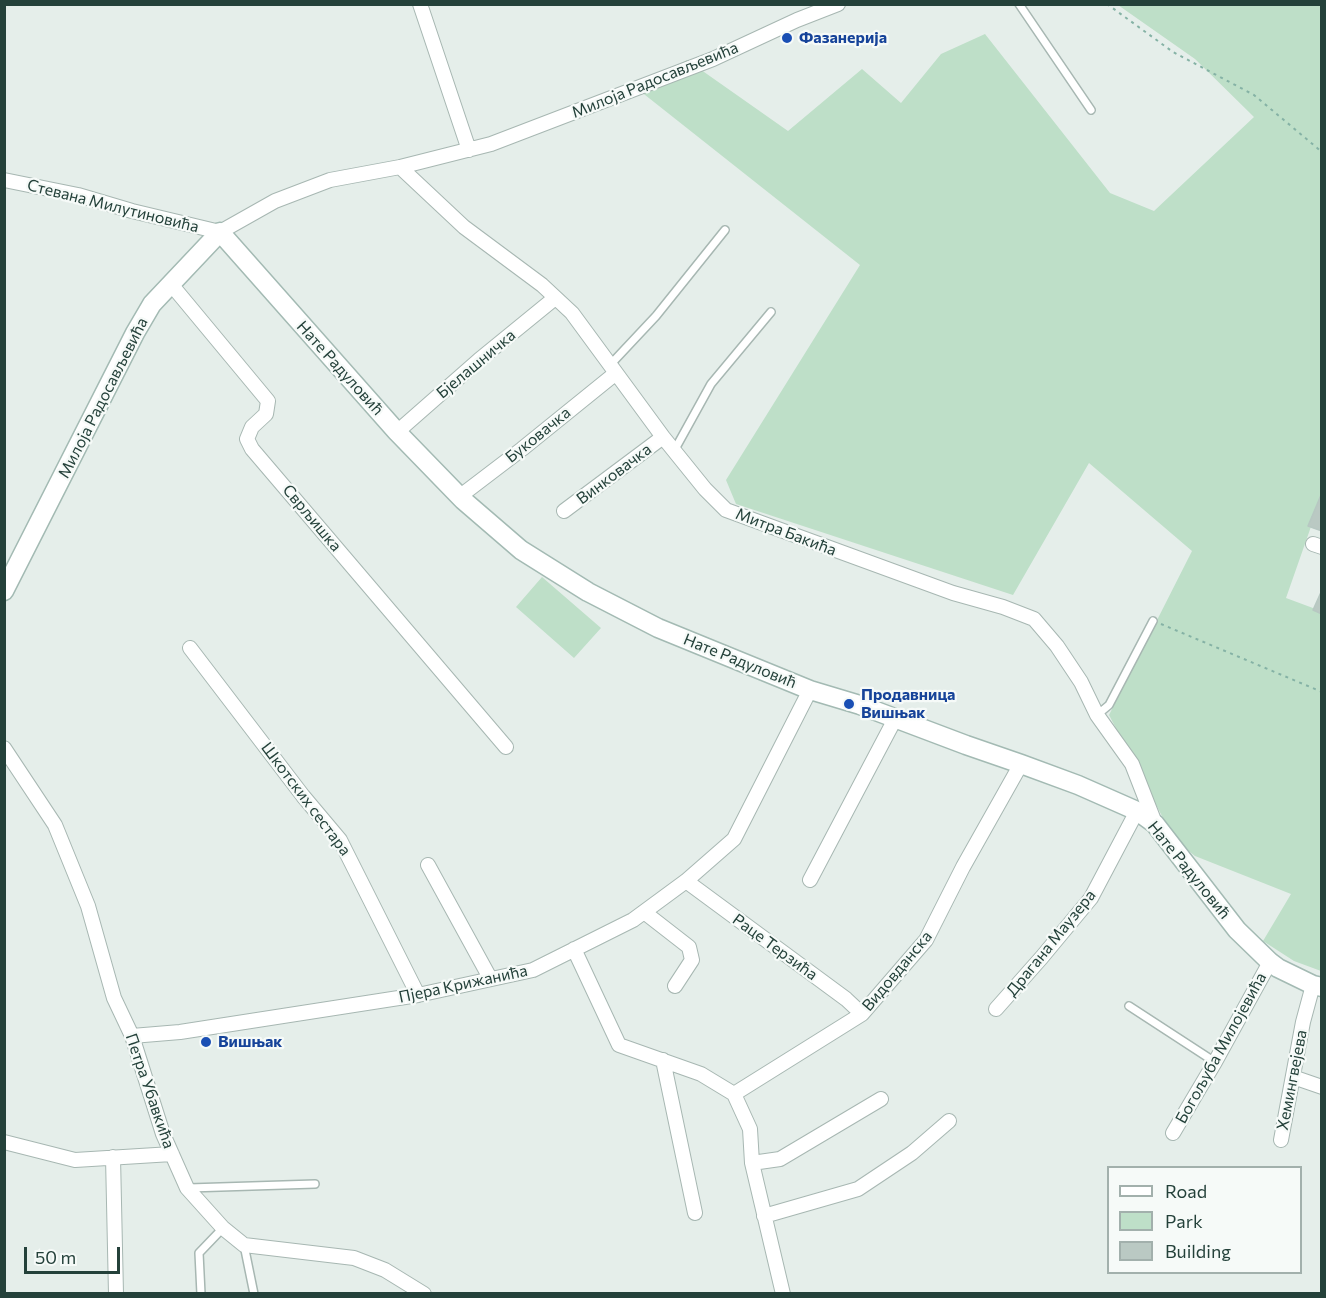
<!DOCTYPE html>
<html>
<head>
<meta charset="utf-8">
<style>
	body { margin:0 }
	#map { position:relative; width:1326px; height:1298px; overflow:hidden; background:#e5eeea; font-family:Commissioner,sans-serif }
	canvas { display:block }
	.frame { position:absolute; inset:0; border:6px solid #24413a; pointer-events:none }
	.legend { position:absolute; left:1107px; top:1166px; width:195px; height:108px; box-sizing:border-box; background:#f6faf8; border:2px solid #a2b0ac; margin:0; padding:8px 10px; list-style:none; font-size:18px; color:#24413a }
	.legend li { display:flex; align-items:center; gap:12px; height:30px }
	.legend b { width:30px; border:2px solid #a2b0ac }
	.scale { position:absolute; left:24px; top:1247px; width:96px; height:27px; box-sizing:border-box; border:3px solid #24413a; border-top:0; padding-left:8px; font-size:18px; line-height:21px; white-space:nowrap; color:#24413a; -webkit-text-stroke:4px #f6faf8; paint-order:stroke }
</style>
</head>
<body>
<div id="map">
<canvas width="1326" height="1298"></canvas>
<div class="frame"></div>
<ul class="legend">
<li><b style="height:8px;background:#fff"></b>Road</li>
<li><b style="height:16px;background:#bedfc8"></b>Park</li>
<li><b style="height:16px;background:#bac9c3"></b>Building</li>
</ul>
<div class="scale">50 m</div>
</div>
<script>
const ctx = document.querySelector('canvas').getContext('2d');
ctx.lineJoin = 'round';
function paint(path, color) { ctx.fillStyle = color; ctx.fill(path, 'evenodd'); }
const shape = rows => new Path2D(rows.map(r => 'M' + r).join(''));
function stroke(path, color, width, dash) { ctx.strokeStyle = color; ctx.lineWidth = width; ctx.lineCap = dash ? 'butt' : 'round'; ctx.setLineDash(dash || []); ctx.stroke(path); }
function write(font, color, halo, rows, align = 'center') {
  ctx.font = font + ' Commissioner,sans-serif'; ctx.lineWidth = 4.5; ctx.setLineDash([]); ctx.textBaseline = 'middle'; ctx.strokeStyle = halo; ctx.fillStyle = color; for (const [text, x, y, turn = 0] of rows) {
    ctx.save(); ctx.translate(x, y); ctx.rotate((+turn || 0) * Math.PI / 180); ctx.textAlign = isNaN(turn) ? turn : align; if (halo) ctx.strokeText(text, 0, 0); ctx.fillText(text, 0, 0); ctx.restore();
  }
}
paint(shape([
	[1118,5,1321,5,1321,498,1286,598,1321,611,1321,971,1294,961,1263,941,1291,894,1195,856,1174,839,1109,715,1192,551,1089,463,1013,595,736,504,726,480,860,265,635,87,687,60,788,131,862,69,901,103,941,54,985,34,1110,193,1154,211,1254,117,1195,59],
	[542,577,601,628,574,658,516,607]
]), '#bedfc8');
const building = shape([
	[1321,495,1322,495,1322,531,1308,526,1321,495],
	[1322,590,1322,614,1313,610,1322,590]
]);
paint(building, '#bac9c3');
stroke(building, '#b7c8c2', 1.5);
const lane = shape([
	[1019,4,1091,110],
	[610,365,656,316,725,230],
	[674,451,711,384,771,312],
	[1097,715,1109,705,1153,621],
	[1129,1006,1215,1062],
	[189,1188,315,1184],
	[244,1245,254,1294],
	[201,1294,199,1253,223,1228]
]);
const street = shape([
	[420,4,469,150],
	[400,167,464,227,542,285,572,313,663,437,705,489,726,510,953,593,1003,607,1034,619,1057,646,1081,682,1097,715,1132,764,1155,823],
	[4,180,78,195,132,211,220,232,275,201,330,180,400,167,491,144,713,59,797,20,838,4],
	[170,283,268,401,266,414,252,427,247,439,252,449,506,747],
	[397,432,479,360,555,298],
	[459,497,522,449,616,373],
	[564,511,663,437],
	[1313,544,1322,547],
	[190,648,303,796,340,840,418,995],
	[4,748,55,825,88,906,114,998,132,1036,163,1134,187,1188,223,1228,244,1245,354,1258,385,1270,424,1294],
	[428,865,490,978],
	[810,880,895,719],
	[686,881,846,999,862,1014],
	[644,912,689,947,692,960,675,986],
	[574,949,619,1045,701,1074,734,1094,750,1129,752,1163,783,1294],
	[996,1009,1042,957,1091,898,1137,811],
	[132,1036,180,1032,418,995,533,970,633,920,686,881,734,839,810,690],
	[663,1060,695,1213],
	[1293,1077,1322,1087],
	[734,1094,862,1014,926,940,963,867,1021,764],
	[1173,1133,1215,1062,1270,962],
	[1281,1140,1303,1022,1313,985],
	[4,1142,75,1160,172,1154],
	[113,1157,116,1294],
	[752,1163,780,1159,881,1099],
	[764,1216,858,1189,912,1153,949,1121]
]);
const secondary = shape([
	[4,591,135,333,152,304,220,232,397,432,463,500,521,550,588,592,658,628,810,690,860,705,966,745,1021,764,1078,785,1137,811,1155,824,1237,930,1270,962,1278,968,1313,985,1322,987]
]);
stroke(lane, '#a7b7b2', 10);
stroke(street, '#a7b7b2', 16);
stroke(secondary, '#a3bab3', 21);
stroke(shape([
	[1107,4,1173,52,1254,95,1322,152],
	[1161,624,1322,692]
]), '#85b2a5', 2, [3, 4.5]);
stroke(lane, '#fff', 7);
stroke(street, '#fff', 14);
stroke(secondary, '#fff', 18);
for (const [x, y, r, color] of [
	[787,38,6,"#1a4fb4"],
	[849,704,6,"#1a4fb4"],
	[206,1042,6,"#1a4fb4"]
]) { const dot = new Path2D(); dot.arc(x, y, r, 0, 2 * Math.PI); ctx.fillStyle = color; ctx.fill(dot); stroke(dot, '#f6faf8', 2); }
write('bold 16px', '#164399', '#f6faf8', [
	["Фазанерија",799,38],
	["Продавница",861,695],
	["Вишњак",861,713],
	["Вишњак",218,1042]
], 'left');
write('16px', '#24413a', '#f6faf8', [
	["Милоја Радосављевића",655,80,-22],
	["Стевана Милутиновића",113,206,14],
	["Бјелашничка",476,364,-40],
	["Нате Радуловић",340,368,48],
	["Милоја Радосављевића",103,398,-63],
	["Буковачка",538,435,-39],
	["Винковачка",614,474,-37],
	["Сврљишка",312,518,50],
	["Митра Бакића",786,532,21],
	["Нате Радуловић",740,661,22],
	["Шкотских сестара",306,799,53],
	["Нате Радуловић",1189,870,51],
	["Драгана Маузера",1051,943,-51],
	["Раце Терзића",775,947,36],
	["Видовданска",897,971,-50],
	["Пјера Крижанића",463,984,-12],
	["Богољуба Милојевића",1221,1048,-61],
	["Хемингвејева",1292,1080,-79],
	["Петра Убавкића",150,1091,71]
]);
</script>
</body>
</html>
